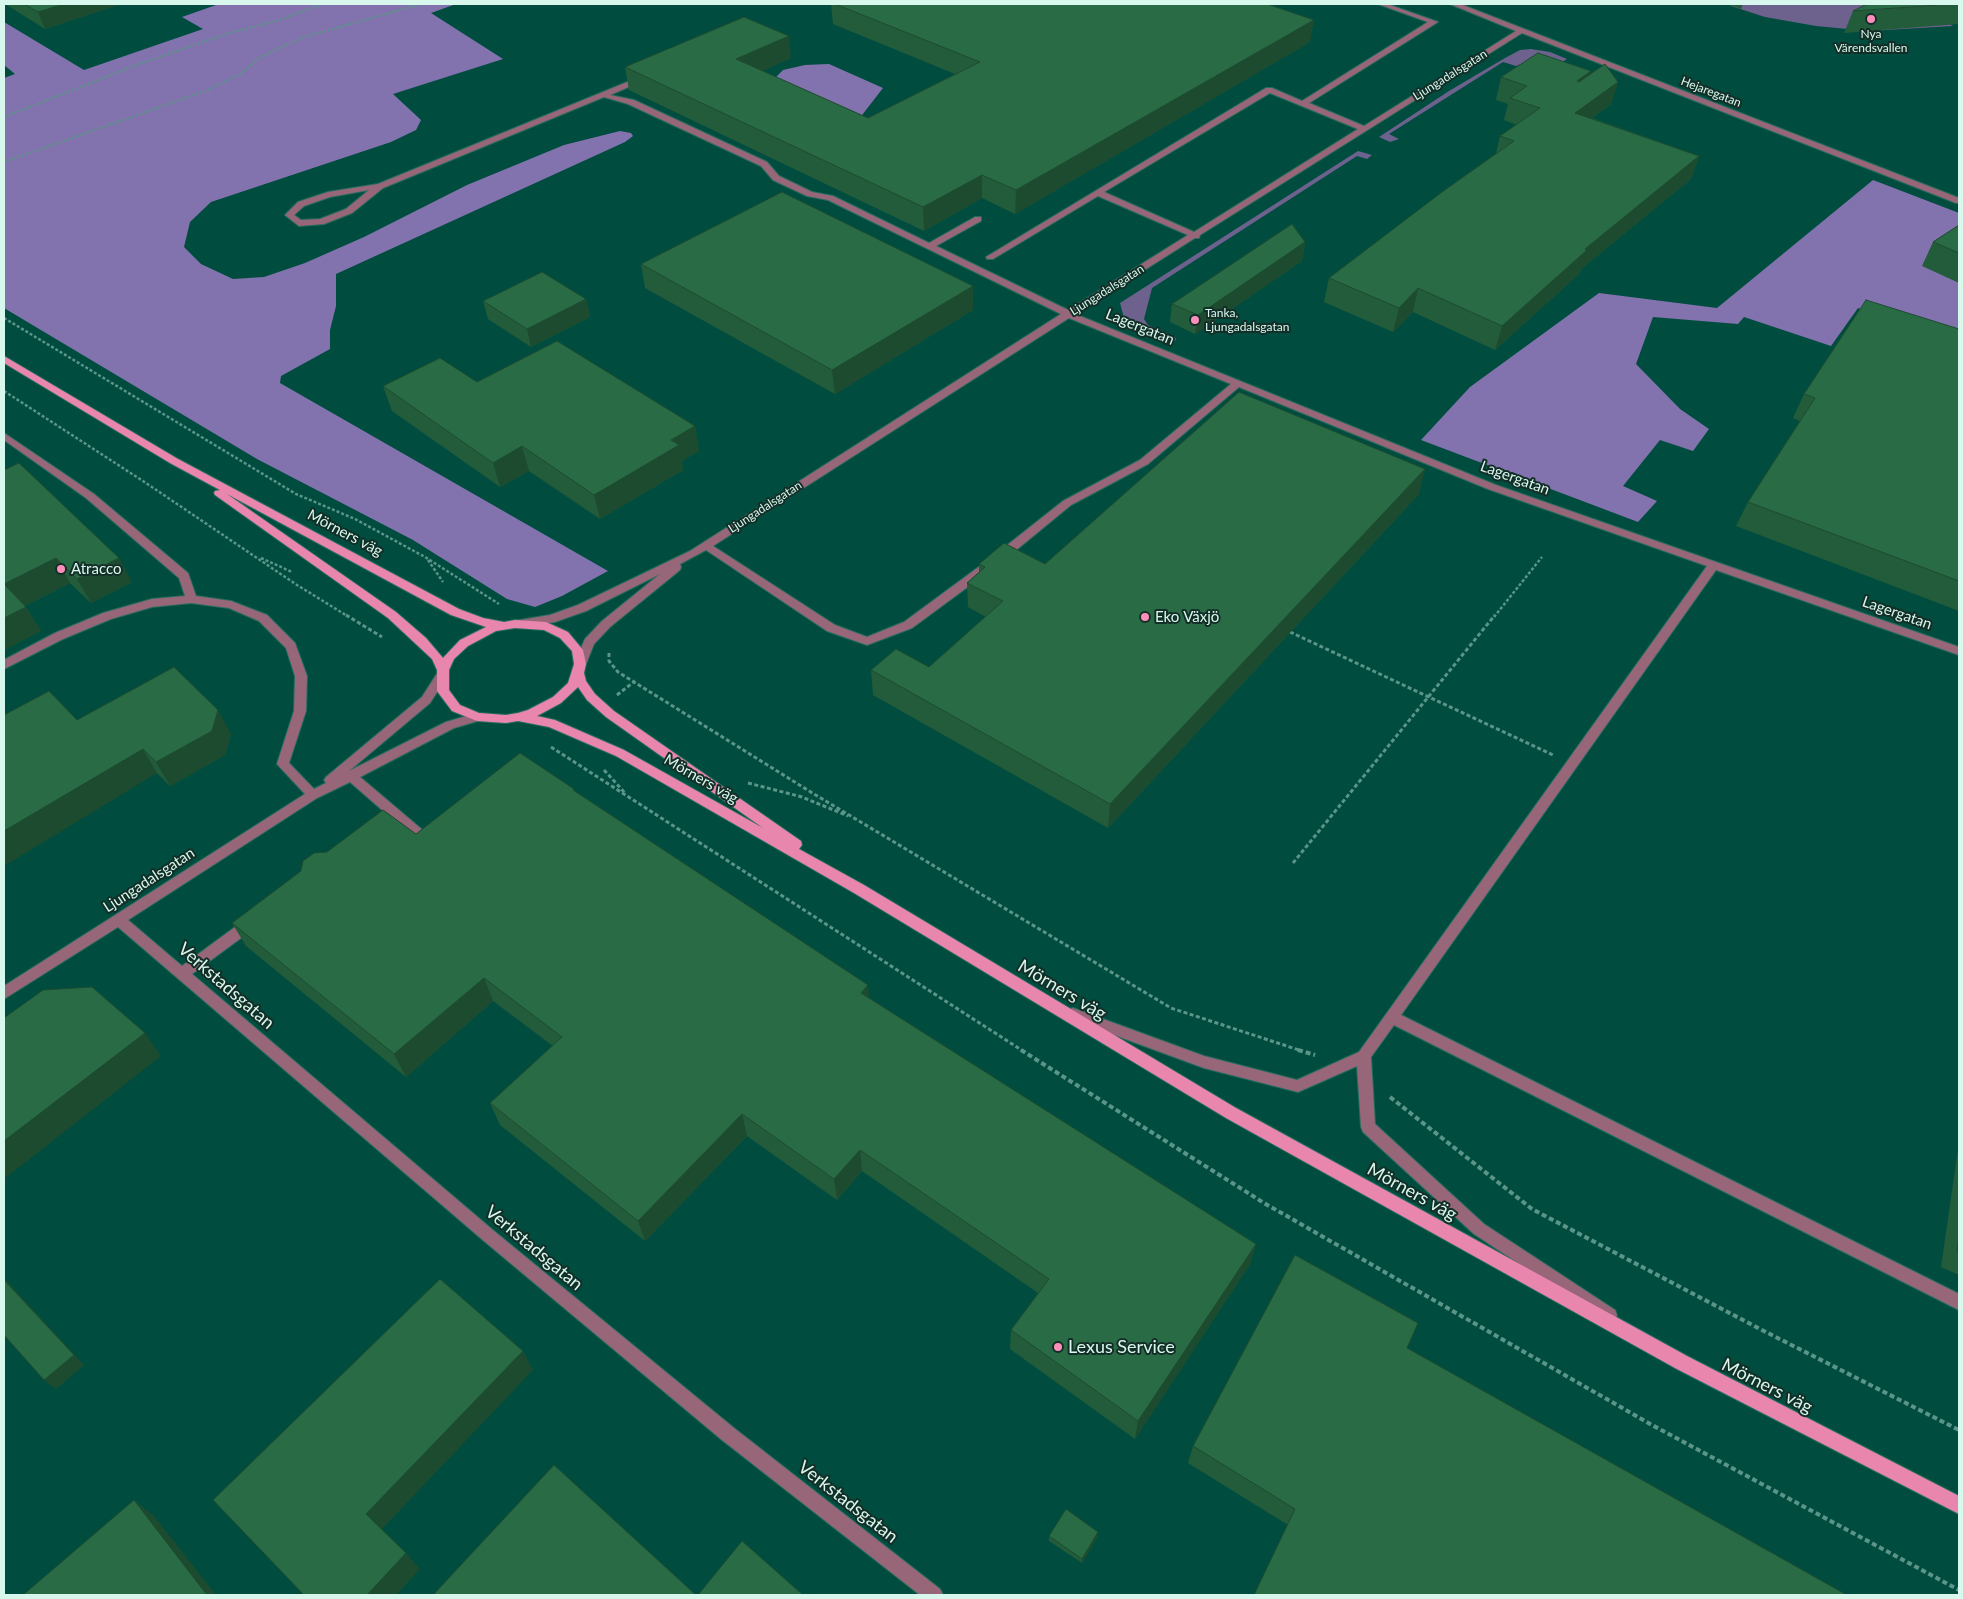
<!DOCTYPE html>
<html>
<head>
<meta charset="utf-8">
<style>
	body { margin:0 }
	#map { position:relative; width:1963px; height:1599px; overflow:hidden; background:#004d3f; font-family:Lato,sans-serif }
	canvas { display:block }
	.frame { position:absolute; inset:0; border:5px solid #d8f8ee; pointer-events:none }
</style>
</head>
<body>
<div id="map">
<canvas width="1963" height="1599"></canvas>
<div class="frame"></div>
</div>
<script>
const ctx = document.querySelector('canvas').getContext('2d');
ctx.lineJoin = 'round';
function paint(path, color) { ctx.fillStyle = color; ctx.fill(path, 'evenodd'); }
const shape = rows => new Path2D(rows.map(r => 'M' + r).join(''));
function stroke(path, color, width, dash) { ctx.strokeStyle = color; ctx.lineWidth = width; ctx.lineCap = dash ? 'butt' : 'round'; ctx.setLineDash(dash || []); ctx.stroke(path); }
function write(font, color, halo, rows, align = 'center') {
  ctx.font = font + ' Lato,sans-serif'; ctx.lineWidth = 4; ctx.setLineDash([]); ctx.textBaseline = 'middle'; ctx.strokeStyle = halo; ctx.fillStyle = color; for (const [text, x, y, turn = 0] of rows) {
    ctx.save(); ctx.translate(x, y); ctx.rotate((+turn || 0) * Math.PI / 180); ctx.textAlign = isNaN(turn) ? turn : align; if (halo) ctx.strokeText(text, 0, 0); ctx.fillText(text, 0, 0); ctx.restore();
  }
}
paint(shape([
	[1735,4,1959,4,1950,24,1953,26,1869,31,1816,26,1765,17,1731,6],
	[1531,49,1550,52,1567,59,1556,66,1524,63,1516,66,1503,62,1389,134,1399,139,1390,142,1379,137,1449,91,1505,58,1520,50],
	[1358,151,1372,155,1367,159,1357,156,1152,288,1144,319,1148,325,1175,337,1176,340,1173,342,1125,322,1120,303]
]), '#6d628d');
paint(shape([
	[219,4,456,4,431,13,503,59,393,94,421,120,416,130,391,142,211,202,190,222,184,247,201,264,233,279,264,277,305,263,364,237,467,185,564,145,620,131,631,133,633,136,625,142,336,274,336,306,330,330,330,349,281,376,280,383,608,571,562,596,535,607,507,599,413,540,257,459,4,308,4,78,15,74,4,65,4,22,84,70,203,29,182,17],
	[829,64,883,88,859,119,774,79,783,70,805,65],
	[1873,180,1959,213,1959,341,1858,308,1831,346,1744,317,1738,324,1653,317,1636,364,1680,409,1709,429,1693,451,1660,440,1623,486,1657,501,1638,522,1421,440,1470,387,1599,293,1717,308]
]), '#8273af');
const minor = shape([
	[1378,4,1387,4,1438,22,1309,103,1364,126,1516,31,1450,4,1460,4,1959,198,1959,203,1956,203,1522,33,1200,235,1199,238,1195,238,1075,314,1496,485,1959,647,1959,655,1716,570,1401,1015,1959,1294,1959,1310,1394,1025,1371,1057,1375,1124,1484,1224,1615,1310,1617,1315,1615,1320,1609,1323,1474,1234,1363,1132,1361,1127,1357,1066,1298,1092,1204,1068,1068,1018,1066,1014,1068,1010,1073,1008,1204,1056,1297,1080,1359,1052,1707,566,1488,489,1239,387,1148,464,1071,505,1004,560,996,560,995,557,996,554,1063,501,1140,460,1231,384,1069,318,713,546,835,625,867,637,904,622,980,566,988,566,989,569,988,572,912,628,867,645,827,631,706,550,680,564,681,567,680,570,610,627,594,644,586,664,580,668,574,664,585,639,602,621,660,574,586,611,555,622,518,628,512,624,514,621,550,615,578,605,690,551,1061,314,828,200,807,196,773,180,761,166,628,104,604,97,383,188,352,213,324,224,299,226,285,215,298,202,328,192,378,184,642,76,645,76,645,80,610,95,634,100,767,162,779,176,812,192,833,196,929,243,975,217,981,217,981,221,936,246,1068,310,1188,235,1098,196,993,259,987,259,986,257,1266,88,1272,88,1302,101,1428,22,1378,4],
	[1270,93,1358,129,1194,232,1104,192,1270,93],
	[369,190,346,209,320,219,301,220,294,215,304,206,330,197,369,190],
	[4,433,94,494,188,573,196,596,231,601,267,615,295,643,307,676,306,711,289,763,314,789,326,783,324,780,326,777,422,697,438,672,442,671,448,675,430,703,349,771,446,722,477,713,483,717,481,720,454,728,360,777,426,833,434,834,435,837,430,843,420,843,350,782,317,798,128,920,182,966,246,919,251,918,256,919,258,923,256,927,192,974,494,1231,734,1428,940,1589,943,1595,920,1595,722,1440,484,1241,118,927,4,999,4,986,305,794,277,764,294,711,295,676,286,648,259,621,229,608,191,603,152,607,111,619,63,639,4,669,4,660,55,633,103,613,152,599,185,596,179,578,86,498,4,440,4,433]
]);
const major = shape([
	[4,356,178,459,459,609,483,618,504,622,515,620,546,622,568,632,583,650,586,664,584,673,586,681,595,694,614,711,801,841,802,845,799,849,864,885,1236,1108,1687,1356,1959,1496,1959,1514,1675,1368,1226,1118,854,893,616,756,549,727,518,721,506,723,477,721,452,711,437,691,437,670,432,659,388,618,215,495,214,493,215,491,220,490,170,463,4,363,4,356],
	[227,494,451,615,486,627,460,640,443,658,426,638,396,612,227,494],
	[515,628,544,630,560,638,572,651,574,664,568,683,553,697,528,710,518,713,506,715,479,713,460,705,449,690,449,670,454,659,468,646,496,631,515,628],
	[578,687,587,700,606,717,763,828,624,750,555,720,537,716,561,703,578,687]
]);
stroke(minor, '#276c5e', 2);
stroke(major, '#276c5e', 2);
stroke(shape([
	[4,117,139,64,226,34,279,20,323,4],
	[4,162,208,90,242,73,262,56,304,37,421,4]
]), '#5b9588', 2, [2.5, 2]);
stroke(shape([
	[4,318,296,494,355,519,425,557,499,604],
	[4,391,146,483,297,585,349,617],
	[261,558,292,572],
	[428,560,443,582],
	[1494,617,1542,557]
]), '#5b9588', 2.5, [3, 2]);
stroke(shape([
	[346,615,382,637],
	[1290,632,1553,755],
	[609,653,609,661,618,672,814,794,1171,1008,1302,1051],
	[617,695,635,681],
	[551,747,1023,1051],
	[604,770,625,793],
	[748,783,802,797,848,816],
	[1293,863,1495,615]
]), '#5b9588', 3, [4, 2.5]);
stroke(shape([
	[1021,1050,1264,1203,1652,1425,1959,1590],
	[1298,1050,1315,1055],
	[1390,1097,1532,1209,1760,1329,1959,1430]
]), '#5b9588', 4, [5, 3]);
paint(minor, '#976678');
paint(major, '#e986ae');
paint(shape([
	[5,4,121,4,45,29],
	[831,4,1267,4,1310,42,1015,214,982,198,924,231,629,90,625,67,791,58,762,71,868,118,955,74,833,24],
	[1726,4,1743,4,1741,9],
	[1959,4,1959,24,1844,33,1853,11],
	[1591,71,1590,74,1618,82,1611,104,1592,118,1699,156,1691,179,1581,269,1580,273,1495,350,1413,312,1393,332,1324,302,1329,278,1496,154,1500,136,1517,125,1504,120,1508,104,1496,100,1501,77],
	[1959,225,1959,283,1922,266,1933,242],
	[1305,242,1302,261,1195,334,1170,322,1172,304],
	[641,264,973,286,973,310,835,394,645,288],
	[586,299,590,317,531,347,488,319,483,301],
	[1959,329,1959,611,1736,526,1748,502,1800,421,1793,418,1804,394],
	[477,382,695,426,699,451,682,461,683,470,600,519,529,471,500,487,392,411,383,386],
	[4,470,132,582,91,603,70,583,25,606,41,631,4,650],
	[1419,494,1108,828,873,695,871,670,929,667,986,617,968,607,967,583,979,572,979,564,1045,564],
	[77,720,231,734,225,755,170,786,157,773],
	[575,792,869,998,1256,1244,1250,1264,1135,1439,1010,1349,1011,1330,1038,1293,862,1171,837,1200,747,1136,645,1241,500,1125,490,1103,553,1046,493,1001,406,1077,246,946,232,923,416,834],
	[1959,1142,1959,1275,1941,1267],
	[1407,1348,1288,1525,1188,1463,1193,1446],
	[1098,1532,1098,1536,1082,1563,1049,1541,1049,1536]
]), '#235c3b');
paint(shape([
	[64,4,121,4,45,29,38,12],
	[1314,20,1310,42,1015,214,1016,190],
	[789,36,791,58,739,82,736,59],
	[1591,71,1584,94,1577,81],
	[1618,82,1611,104,1568,135,1575,113],
	[1699,156,1691,179,1581,269,1580,273,1495,350,1502,326,1585,249],
	[982,175,982,198,924,231,923,207],
	[1305,242,1302,261,1195,334,1198,315],
	[973,286,973,310,835,394,832,370],
	[1418,288,1413,312,1393,332,1399,308],
	[586,299,590,317,531,347,527,329],
	[695,426,699,451,682,461,683,470,600,519,594,495,671,440],
	[522,446,529,471,500,487,493,463],
	[1425,469,1419,494,1108,828,1110,804],
	[56,558,70,583,19,609,4,584],
	[119,558,132,582,91,603,77,579],
	[26,607,41,631,4,650,4,618],
	[218,710,231,734,225,755,170,786,156,762],
	[143,749,157,773,4,866,4,831],
	[484,978,493,1001,406,1077,394,1054],
	[868,985,870,1008,861,993],
	[145,1033,161,1056,4,1179,4,1141],
	[742,1114,747,1136,645,1241,638,1221],
	[860,1150,862,1171,837,1200,834,1179],
	[1256,1244,1250,1264,1135,1439,1138,1421],
	[4,1278,84,1365,56,1389,44,1380],
	[523,1351,533,1370,381,1530,366,1514],
	[134,1500,154,1516,216,1595,207,1595],
	[1098,1532,1098,1536,1082,1563,1082,1559],
	[406,1553,420,1569,396,1595,367,1595]
]), '#1d4b30');
const building = shape([
	[24,4,64,4,38,12,24,4],
	[835,4,1267,4,1314,20,1016,190,982,175,923,207,625,67,744,17,789,36,736,59,868,118,980,62,835,4],
	[1867,4,1954,4,1853,11,1867,4],
	[1538,53,1591,71,1577,81,1579,82,1605,64,1618,82,1575,113,1699,156,1585,249,1587,250,1502,326,1418,288,1399,308,1329,278,1442,192,1514,141,1500,136,1540,108,1510,98,1527,86,1501,77,1538,53],
	[782,192,973,286,832,370,641,264,782,192],
	[1292,224,1305,242,1198,315,1172,304,1292,224],
	[1959,225,1959,253,1933,242,1959,225],
	[542,272,586,299,527,329,483,301,542,272],
	[1866,300,1959,329,1959,581,1748,502,1815,398,1804,394,1866,300],
	[557,341,695,426,671,440,679,445,594,495,522,446,493,463,383,386,440,358,477,382,557,341],
	[1239,392,1425,469,1110,804,871,670,896,649,929,667,1003,601,967,583,985,567,979,564,1004,543,1045,564,1239,392],
	[19,463,119,558,77,579,56,558,4,584,26,607,4,618,4,470,19,463],
	[174,667,218,710,212,731,156,762,143,749,4,831,4,715,49,691,77,720,174,667],
	[520,753,574,789,573,790,868,985,861,993,1256,1244,1138,1421,1011,1330,1049,1279,860,1150,834,1179,742,1114,638,1221,490,1103,562,1037,484,978,394,1054,232,923,301,871,303,861,314,853,327,852,383,810,416,834,520,753],
	[92,987,145,1033,4,1141,4,1018,43,990,92,987],
	[1959,1236,1959,1253,1957,1252,1959,1236],
	[1295,1255,1418,1323,1407,1348,1847,1595,1254,1595,1295,1509,1193,1446,1295,1255],
	[440,1279,523,1351,366,1514,406,1553,367,1595,304,1595,213,1500,440,1279],
	[4,1280,74,1355,44,1380,4,1335,4,1280],
	[554,1465,696,1595,433,1595,554,1465],
	[134,1500,207,1595,23,1595,134,1500],
	[1066,1509,1098,1532,1082,1559,1049,1536,1066,1509],
	[742,1541,803,1595,698,1595,742,1541]
]);
paint(building, '#296b45');
stroke(building, '#1d4b30', 1);
for (const [x, y, r, color] of [
	[1871,19,5,"#fe8ebc"],
	[1195,320,5,"#fe8ebc"],
	[61,569,5,"#fe8ebc"],
	[1145,617,5,"#fe8ebc"],
	[1058,1347,5,"#fe8ebc"]
]) { const dot = new Path2D(); dot.arc(x, y, r, 0, 2 * Math.PI); ctx.fillStyle = color; ctx.fill(dot); stroke(dot, '#132e27', 2); }
write('12px', '#d8f8ee', '#132e27', [
	["Nya",1871,34],
	["Värendsvallen",1871,48],
	["Tanka,",1205,313,"left"],
	["Ljungadalsgatan",1205,327,"left"]
]);
write('12px', '#d8f8ee', '#132e27', [
	["Ljungadalsgatan",1450,75,-32],
	["Hejaregatan",1711,92,21],
	["Ljungadalsgatan",1107,290,-32],
	["Ljungadalsgatan",765,507,-33]
]);
write('15px', '#d8f8ee', '#132e27', [
	["Lagergatan",1140,327,22],
	["Lagergatan",1515,478,20],
	["Mörners väg",345,533,28],
	["Lagergatan",1897,613,19],
	["Mörners väg",701,779,30],
	["Ljungadalsgatan",149,880,-33]
]);
write('15px', '#d8f8ee', '#132e27', [
	["Atracco",71,569],
	["Eko Växjö",1155,617]
], 'left');
write('18px', '#d8f8ee', '#132e27', [
	["Verkstadsgatan",226,986,41],
	["Mörners väg",1062,990,31],
	["Mörners väg",1412,1192,29],
	["Verkstadsgatan",534,1248,40],
	["Mörners väg",1767,1386,27],
	["Verkstadsgatan",848,1502,38]
]);
write('18px', '#d8f8ee', '#132e27', [
	["Lexus Service",1068,1347]
], 'left');
</script>
</body>
</html>
